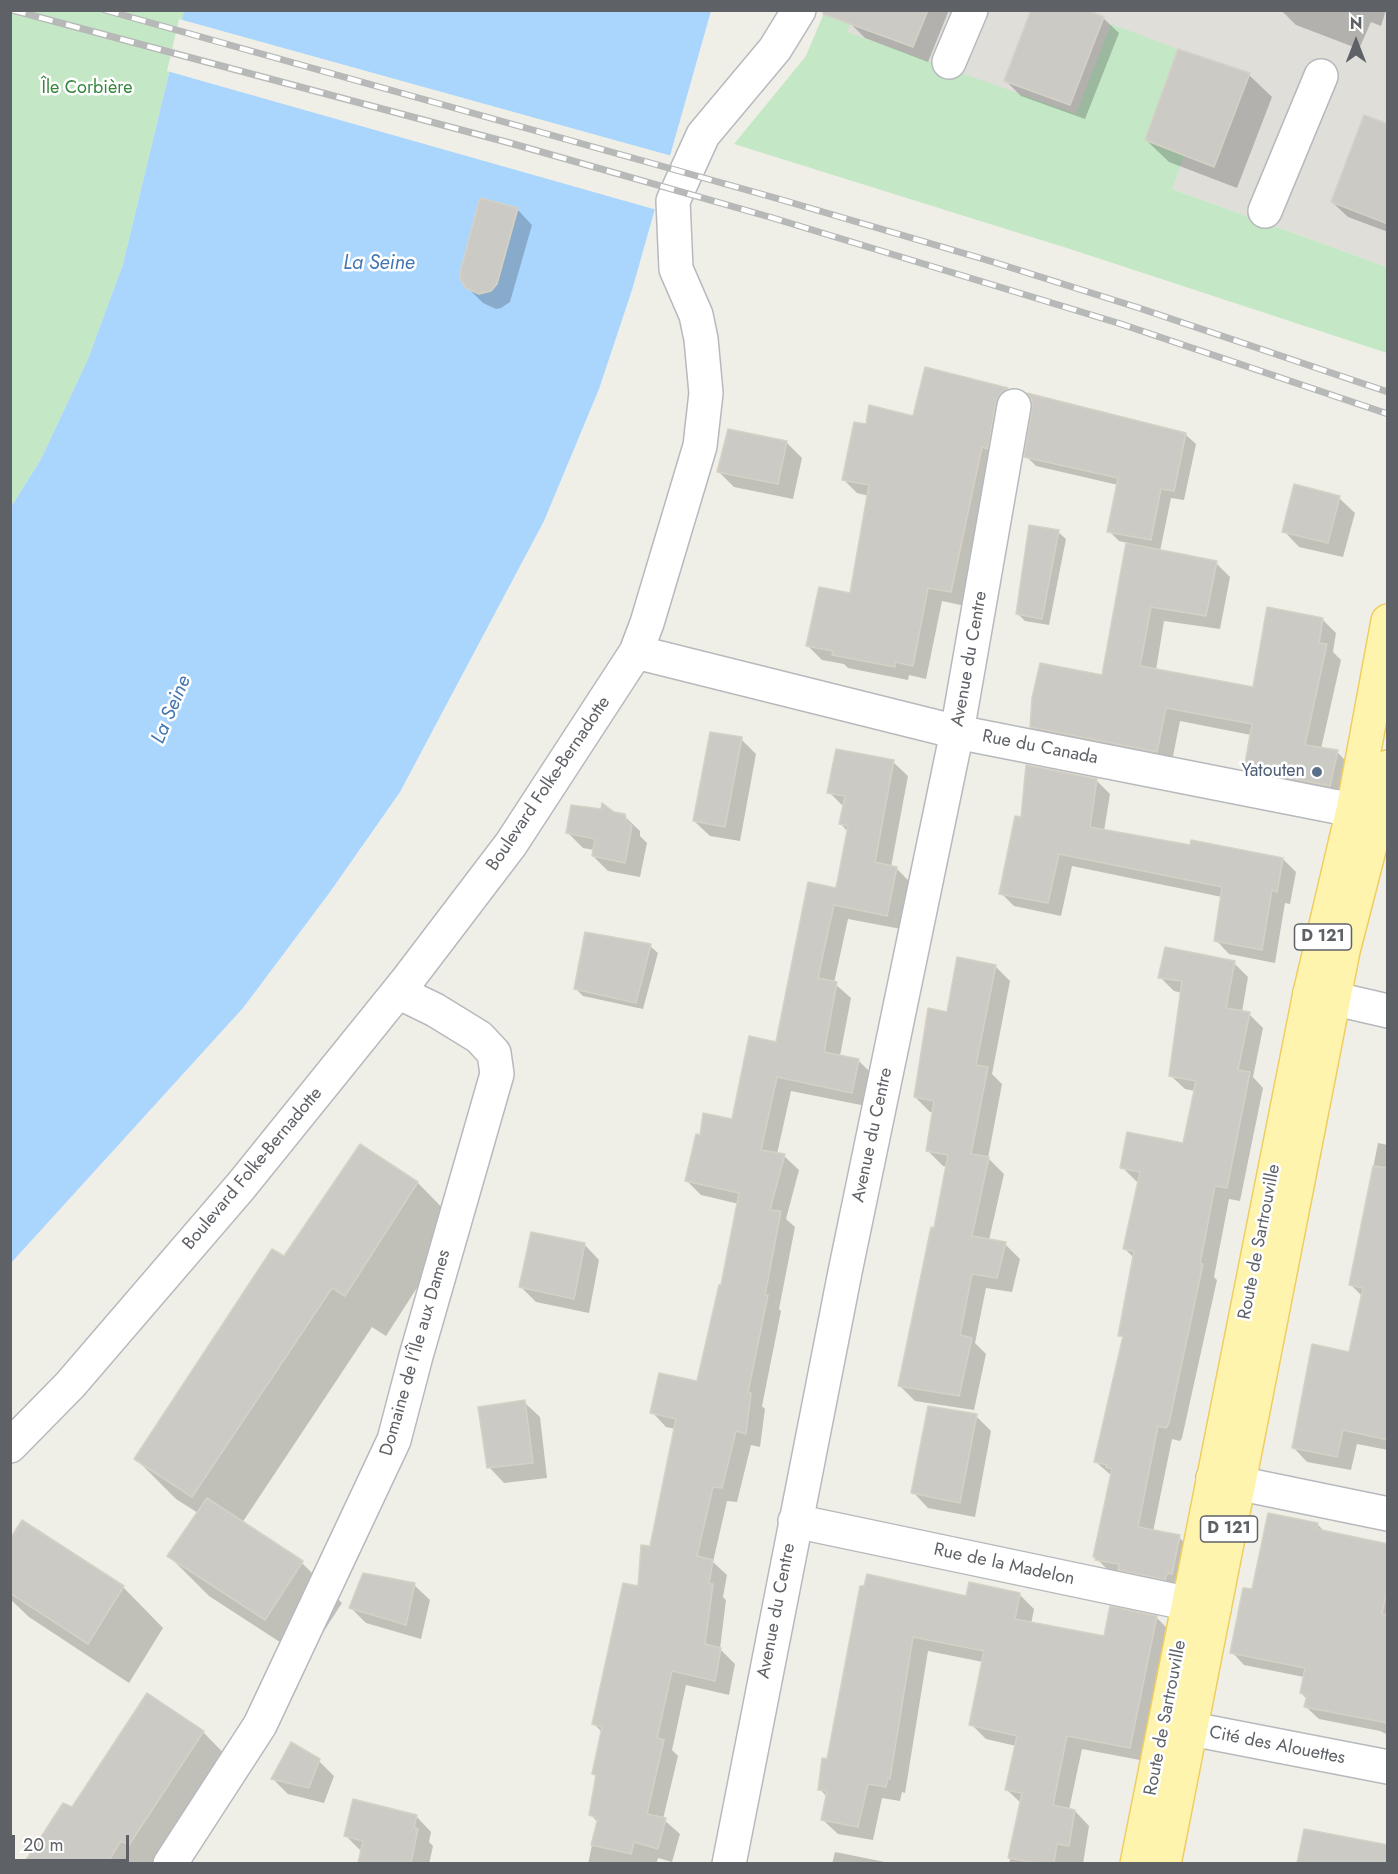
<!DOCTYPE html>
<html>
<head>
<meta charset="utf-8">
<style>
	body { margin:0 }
	#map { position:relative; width:1398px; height:1874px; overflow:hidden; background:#f0efe7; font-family:Jost,sans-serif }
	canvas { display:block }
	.frame { position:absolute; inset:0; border:12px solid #5e6267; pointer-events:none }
	.north { position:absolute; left:1326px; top:12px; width:60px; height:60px; -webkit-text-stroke:4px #fff; paint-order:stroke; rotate:0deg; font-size:16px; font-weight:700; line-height:24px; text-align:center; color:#5e6267 }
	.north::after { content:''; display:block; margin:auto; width:21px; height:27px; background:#5e6267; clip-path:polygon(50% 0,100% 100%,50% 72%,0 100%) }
	.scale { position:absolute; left:12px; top:1835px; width:117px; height:27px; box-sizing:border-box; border:3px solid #5e6267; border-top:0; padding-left:8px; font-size:18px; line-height:21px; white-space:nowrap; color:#5e6267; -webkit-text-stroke:4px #fff; paint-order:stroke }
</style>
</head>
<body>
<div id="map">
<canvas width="1398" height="1874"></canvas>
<div class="frame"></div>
<div class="north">N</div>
<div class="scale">20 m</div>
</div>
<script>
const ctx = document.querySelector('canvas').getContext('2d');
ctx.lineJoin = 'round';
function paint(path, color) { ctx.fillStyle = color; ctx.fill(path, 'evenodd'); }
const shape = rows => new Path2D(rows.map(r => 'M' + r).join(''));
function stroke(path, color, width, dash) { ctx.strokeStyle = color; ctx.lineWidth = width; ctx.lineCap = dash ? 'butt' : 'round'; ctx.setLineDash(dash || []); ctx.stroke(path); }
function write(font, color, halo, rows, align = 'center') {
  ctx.font = font + ' Jost,sans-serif'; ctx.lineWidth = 5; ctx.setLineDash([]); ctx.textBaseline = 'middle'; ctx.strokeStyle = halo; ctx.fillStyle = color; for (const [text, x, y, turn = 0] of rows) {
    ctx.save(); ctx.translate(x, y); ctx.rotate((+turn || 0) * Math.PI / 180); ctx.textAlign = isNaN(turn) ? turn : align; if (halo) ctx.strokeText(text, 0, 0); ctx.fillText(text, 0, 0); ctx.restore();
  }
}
paint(shape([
	[825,11,1387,11,1387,267,806,56]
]), '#dfded9');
paint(shape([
	[11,11,184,11,123,264,88,359,41,459,11,507],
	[825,11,855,11,847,32,1076,114,1111,24,1178,49,1145,140,1184,156,1172,189,1387,267,1387,353,1070,249,734,144,806,56]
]), '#c4e7c6');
paint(shape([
	[184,11,711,11,632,290,599,389,544,521,400,792,330,892,243,1008,11,1263,11,507,41,459,88,359,123,264]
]), '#aad6fe');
paint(shape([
	[179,19,672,156,657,210,167,71]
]), '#f0efe7');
paint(shape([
	[855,10,949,10,928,62,865,38,850,23],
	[1281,10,1386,10,1381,26,1371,22,1359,49,1296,25],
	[1103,18,1119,33,1085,119,1021,96,1006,81],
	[1179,50,1249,75,1272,97,1237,188,1169,162,1146,140],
	[1388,126,1388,232,1348,217,1332,202],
	[517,209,532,225,510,302,501,308,496,309,483,303,467,287],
	[926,369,1007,390,1021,403,965,606,942,601,926,679,909,675,908,680,848,668,844,664,822,660,808,646,851,595,869,496,857,493,843,479,867,426,914,417],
	[1031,395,1186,435,1196,444,1184,500,1171,498,1160,551,1216,563,1230,577,1220,629,1164,621,1156,670,1255,689,1322,619,1336,633,1333,652,1341,660,1321,749,1337,752,1351,766,1344,800,1260,783,1246,769,1251,735,1180,721,1171,766,1045,741,1031,727,1103,677,1128,543,1119,541,1109,531,1118,485,1036,466,1026,456,1034,409,1033,400],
	[786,442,802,458,793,499,734,487,719,472],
	[1339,498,1355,513,1343,557,1299,547,1284,531],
	[1058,532,1066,539,1049,625,1025,621,1018,614],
	[741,739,756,754,740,841,710,836,694,821],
	[893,762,908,776,891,867,896,868,911,883,901,929,848,919,834,983,851,998,840,1056,858,1060,873,1075,866,1106,791,1091,777,1154,784,1156,799,1170,786,1219,795,1227,779,1309,781,1311,762,1406,765,1409,760,1447,751,1445,737,1502,727,1501,713,1562,727,1575,723,1597,726,1600,720,1649,735,1664,729,1695,686,1685,672,1750,678,1756,663,1819,680,1834,672,1862,658,1858,656,1864,588,1864,597,1821,591,1815,597,1777,594,1774,603,1733,594,1724,651,1548,676,1429,666,1427,652,1412,699,1383,723,1287,739,1204,701,1195,687,1181,701,1137,733,1121,777,1044,837,889,848,832,841,824,844,807,829,792],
	[1096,780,1110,794,1104,831,1191,846,1283,859,1296,872,1290,904,1285,903,1275,963,1229,954,1216,940,1222,897,1072,866,1061,916,1014,906,1001,893,1022,819],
	[613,814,624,816,640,831,640,836,647,843,640,877,608,871,593,856,594,850,583,848,567,832],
	[650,946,658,953,643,1009,583,996,576,989],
	[1234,963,1248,977,1242,1012,1249,1014,1263,1028,1253,1077,1263,1088,1240,1201,1229,1199,1214,1277,1217,1280,1182,1438,1180,1441,1172,1439,1153,1532,1179,1537,1193,1551,1186,1587,1111,1573,1094,1556,1112,1476,1096,1462,1124,1339,1120,1335,1134,1258,1124,1248,1139,1182,1136,1181,1122,1167,1185,1145,1195,1091,1185,1089,1170,1075,1182,993,1174,991,1160,977],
	[995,966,1010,981,992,1074,1002,1084,988,1158,1004,1174,989,1240,1005,1244,1020,1259,1012,1292,986,1288,975,1343,986,1354,974,1410,915,1401,900,1386,935,1230,948,1167,943,1166,928,1151,934,1112,930,1112,915,1097,948,1014],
	[1378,1143,1388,1145,1388,1304,1365,1299,1350,1284],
	[360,1146,418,1183,458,1224,386,1336,372,1327,242,1523,302,1563,342,1603,306,1659,209,1596,169,1556,198,1513,176,1499,136,1459,285,1258],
	[584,1244,599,1260,589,1313,536,1302,521,1287],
	[1388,1361,1388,1450,1357,1444,1351,1470,1307,1462,1293,1447],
	[524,1402,540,1417,547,1478,504,1483,489,1467],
	[976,1416,991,1431,975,1517,928,1508,913,1492],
	[22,1522,123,1587,163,1628,129,1683,29,1617,10,1599,10,1542],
	[1317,1524,1325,1532,1388,1545,1388,1735,1380,1731,1319,1719,1306,1707,1307,1699,1301,1693,1304,1677,1244,1665,1232,1652,1253,1591],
	[414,1585,430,1600,421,1639,366,1623,351,1608],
	[861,1587,968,1598,1019,1594,1034,1609,1031,1624,1105,1638,1111,1608,1157,1618,1171,1632,1145,1761,1082,1749,1069,1810,1075,1811,1089,1826,1083,1864,1009,1864,1022,1804,1007,1790,1016,1746,986,1739,971,1724,983,1662,928,1651,905,1793,902,1792,900,1801,882,1798,873,1840,838,1834,823,1820,827,1797,820,1789,829,1760],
	[147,1695,203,1732,243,1773,184,1864,25,1864,64,1805,72,1809],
	[319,1761,334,1776,324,1803,288,1794,273,1779],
	[416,1816,431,1832,429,1842,433,1846,429,1864,360,1864,362,1852,346,1836],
	[1305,1830,1388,1856,1388,1864,1299,1864],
	[835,1852,895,1864,832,1864]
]), '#0003');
const building = shape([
	[824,10,928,10,913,47,823,14,824,10],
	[1031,10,1087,10,1104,17,1070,105,1004,81,1031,10],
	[1178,49,1250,73,1214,167,1145,140,1178,49],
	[1364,115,1388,124,1388,224,1331,202,1364,115],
	[480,198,518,208,497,284,491,291,479,294,466,288,461,280,460,273,480,198],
	[925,367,1008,388,1000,394,996,402,988,449,982,447,951,592,928,588,913,666,895,662,895,667,832,655,833,651,806,646,819,587,850,593,869,485,842,480,854,422,866,424,869,405,913,416,925,367],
	[1027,393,1186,433,1174,491,1161,489,1151,540,1107,532,1118,478,1024,457,1032,409,1032,400,1027,393],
	[728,429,787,441,778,484,717,472,728,429],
	[1294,484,1340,496,1328,543,1282,532,1294,484],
	[1029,525,1059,530,1042,619,1016,614,1029,525],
	[1126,543,1217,561,1206,616,1151,607,1140,666,1253,687,1267,607,1323,618,1319,643,1327,644,1305,745,1338,750,1330,786,1244,769,1252,724,1166,708,1157,752,1030,727,1032,698,1040,663,1102,675,1126,543],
	[710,732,742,737,725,827,693,821,710,732],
	[836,749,894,760,875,862,897,867,887,916,834,905,818,978,837,982,824,1052,859,1059,852,1093,777,1077,761,1150,785,1154,770,1210,781,1211,765,1295,768,1295,748,1392,751,1393,746,1434,736,1431,722,1488,713,1487,697,1556,713,1560,709,1584,713,1584,705,1644,721,1648,715,1681,672,1671,657,1738,664,1740,647,1814,666,1818,658,1849,634,1842,631,1854,591,1845,598,1818,589,1815,596,1775,592,1774,602,1727,592,1724,623,1583,638,1586,641,1545,650,1546,676,1419,650,1413,659,1373,697,1381,719,1285,721,1285,739,1193,685,1181,696,1134,700,1135,703,1113,732,1119,749,1036,776,1042,808,882,836,888,848,826,839,824,845,796,827,793,836,749],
	[1026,765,1097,779,1090,827,1190,845,1191,840,1283,858,1277,892,1272,890,1262,950,1214,941,1222,887,1059,854,1048,903,999,894,1015,816,1021,817,1026,765],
	[602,803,614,812,625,814,626,821,632,826,625,863,592,856,595,839,566,833,571,805,601,809,602,803],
	[585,932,651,944,636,1003,574,989,585,932],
	[1165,947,1235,961,1226,1008,1250,1012,1238,1070,1250,1072,1227,1188,1215,1186,1200,1264,1203,1264,1169,1423,1166,1428,1158,1426,1138,1527,1180,1535,1172,1574,1167,1573,1165,1580,1118,1570,1119,1564,1095,1560,1096,1557,1093,1557,1112,1469,1106,1467,1107,1465,1094,1462,1123,1336,1118,1336,1134,1251,1123,1249,1140,1172,1120,1168,1127,1132,1183,1143,1196,1081,1169,1076,1182,981,1158,978,1165,947],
	[957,957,996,965,976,1065,988,1067,971,1154,989,1157,972,1236,1006,1242,997,1278,972,1274,960,1335,972,1338,959,1396,898,1386,931,1227,934,1228,948,1155,926,1151,934,1101,914,1097,928,1008,947,1012,957,957],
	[360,1144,418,1182,345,1296,332,1288,192,1497,134,1459,272,1249,284,1256,360,1144],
	[1373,1166,1388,1168,1388,1440,1343,1430,1337,1457,1292,1448,1312,1344,1349,1352,1363,1288,1349,1285,1373,1166],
	[531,1232,585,1243,574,1299,519,1287,531,1232],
	[525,1400,533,1463,487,1468,478,1407,525,1400],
	[928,1406,977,1414,960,1503,911,1493,928,1406],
	[207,1498,303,1561,265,1620,167,1556,207,1498],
	[1268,1513,1318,1523,1317,1529,1388,1544,1388,1585,1382,1614,1388,1615,1388,1723,1304,1707,1307,1695,1300,1693,1305,1668,1230,1653,1243,1588,1252,1589,1268,1513],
	[22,1520,124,1586,88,1644,10,1593,10,1539,22,1520],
	[363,1573,415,1583,406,1625,349,1608,363,1573],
	[867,1574,966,1596,969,1582,1020,1593,1015,1619,1104,1636,1110,1606,1157,1616,1130,1748,1067,1736,1053,1805,1075,1810,1069,1846,1057,1844,1054,1863,1036,1863,1008,1858,1022,1793,1005,1790,1017,1736,969,1725,984,1651,913,1637,890,1779,888,1778,886,1787,868,1784,858,1827,821,1820,827,1791,818,1790,822,1758,827,1759,860,1586,864,1586,867,1574],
	[147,1693,204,1731,129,1845,121,1841,107,1863,24,1863,63,1803,72,1807,147,1693],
	[291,1742,320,1759,309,1788,271,1779,291,1742],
	[353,1799,417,1815,414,1827,418,1829,411,1863,358,1863,363,1841,344,1836,353,1799],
	[1304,1829,1388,1845,1388,1863,1297,1863,1304,1829]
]);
paint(building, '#cccac4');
stroke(building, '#d5d1c5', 1.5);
const minor = shape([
	[949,62,971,10],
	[1265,211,1321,76],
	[636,652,957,732,1378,815],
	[1310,993,1388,1011],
	[10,1446,70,1385,241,1186,409,978,511,844,636,652,647,623,700,446,706,393,701,339,696,315,676,269,673,201,703,135,775,49,799,10],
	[1213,1478,1388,1514],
	[795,1521,1214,1609],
	[1166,1724,1388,1767],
	[170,1864,260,1725,394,1440,416,1356,497,1074,494,1053,479,1037,435,1010,398,992],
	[729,1864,845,1272,957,732,1014,406]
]);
const primary = shape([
	[1137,1864,1310,993,1353,810,1388,621],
	[1164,1864,1343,951,1378,815,1388,767]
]);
stroke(minor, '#b7b9bd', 36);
stroke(primary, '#f0cd60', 36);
stroke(minor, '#fff', 33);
stroke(primary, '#fef4ae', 33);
const rail = shape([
	[12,10,510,143,773,218,1121,324,1388,414],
	[105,10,779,199,990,261,1139,308,1388,392]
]);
stroke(rail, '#b7b8b8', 7);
stroke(rail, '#fff', 4.5, [14]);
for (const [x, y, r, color] of [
	[1317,772,6,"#5c6f8a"]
]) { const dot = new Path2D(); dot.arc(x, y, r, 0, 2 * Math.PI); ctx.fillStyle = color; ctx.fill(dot); stroke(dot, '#fff', 2); }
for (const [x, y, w] of [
	[1323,937,57],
	[1229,1529,57]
]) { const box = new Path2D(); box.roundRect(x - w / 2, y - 13, w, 26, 4.5); ctx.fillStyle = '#fff'; ctx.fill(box); stroke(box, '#5e6267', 1.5); }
write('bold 16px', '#5e6267', null, [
	["D 121",1323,937],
	["D 121",1229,1529]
]);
write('18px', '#37863d', '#fff', [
	["Île Corbière",87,89]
]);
write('18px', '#5e6267', '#fff', [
	["Avenue du Centre",970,659,-80],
	["Rue du Canada",1040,748,11],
	["Boulevard Folke-Bernadotte",549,784,-56],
	["Avenue du Centre",873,1135,-78],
	["Boulevard Folke-Bernadotte",253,1169,-50],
	["Route de Sartrouville",1260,1242,-79],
	["Domaine de l'Île aux Dames",416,1353,-74],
	["Rue de la Madelon",1004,1565,12],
	["Avenue du Centre",777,1611,-79],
	["Route de Sartrouville",1166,1718,-79],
	["Cité des Alouettes",1277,1746,11]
]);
write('18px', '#4e5e75', '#fff', [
	["Yatouten",1305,772]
], 'right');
write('italic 20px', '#4476b1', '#fff', [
	["La Seine",379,264],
	["La Seine",172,710,-67]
]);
</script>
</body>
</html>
